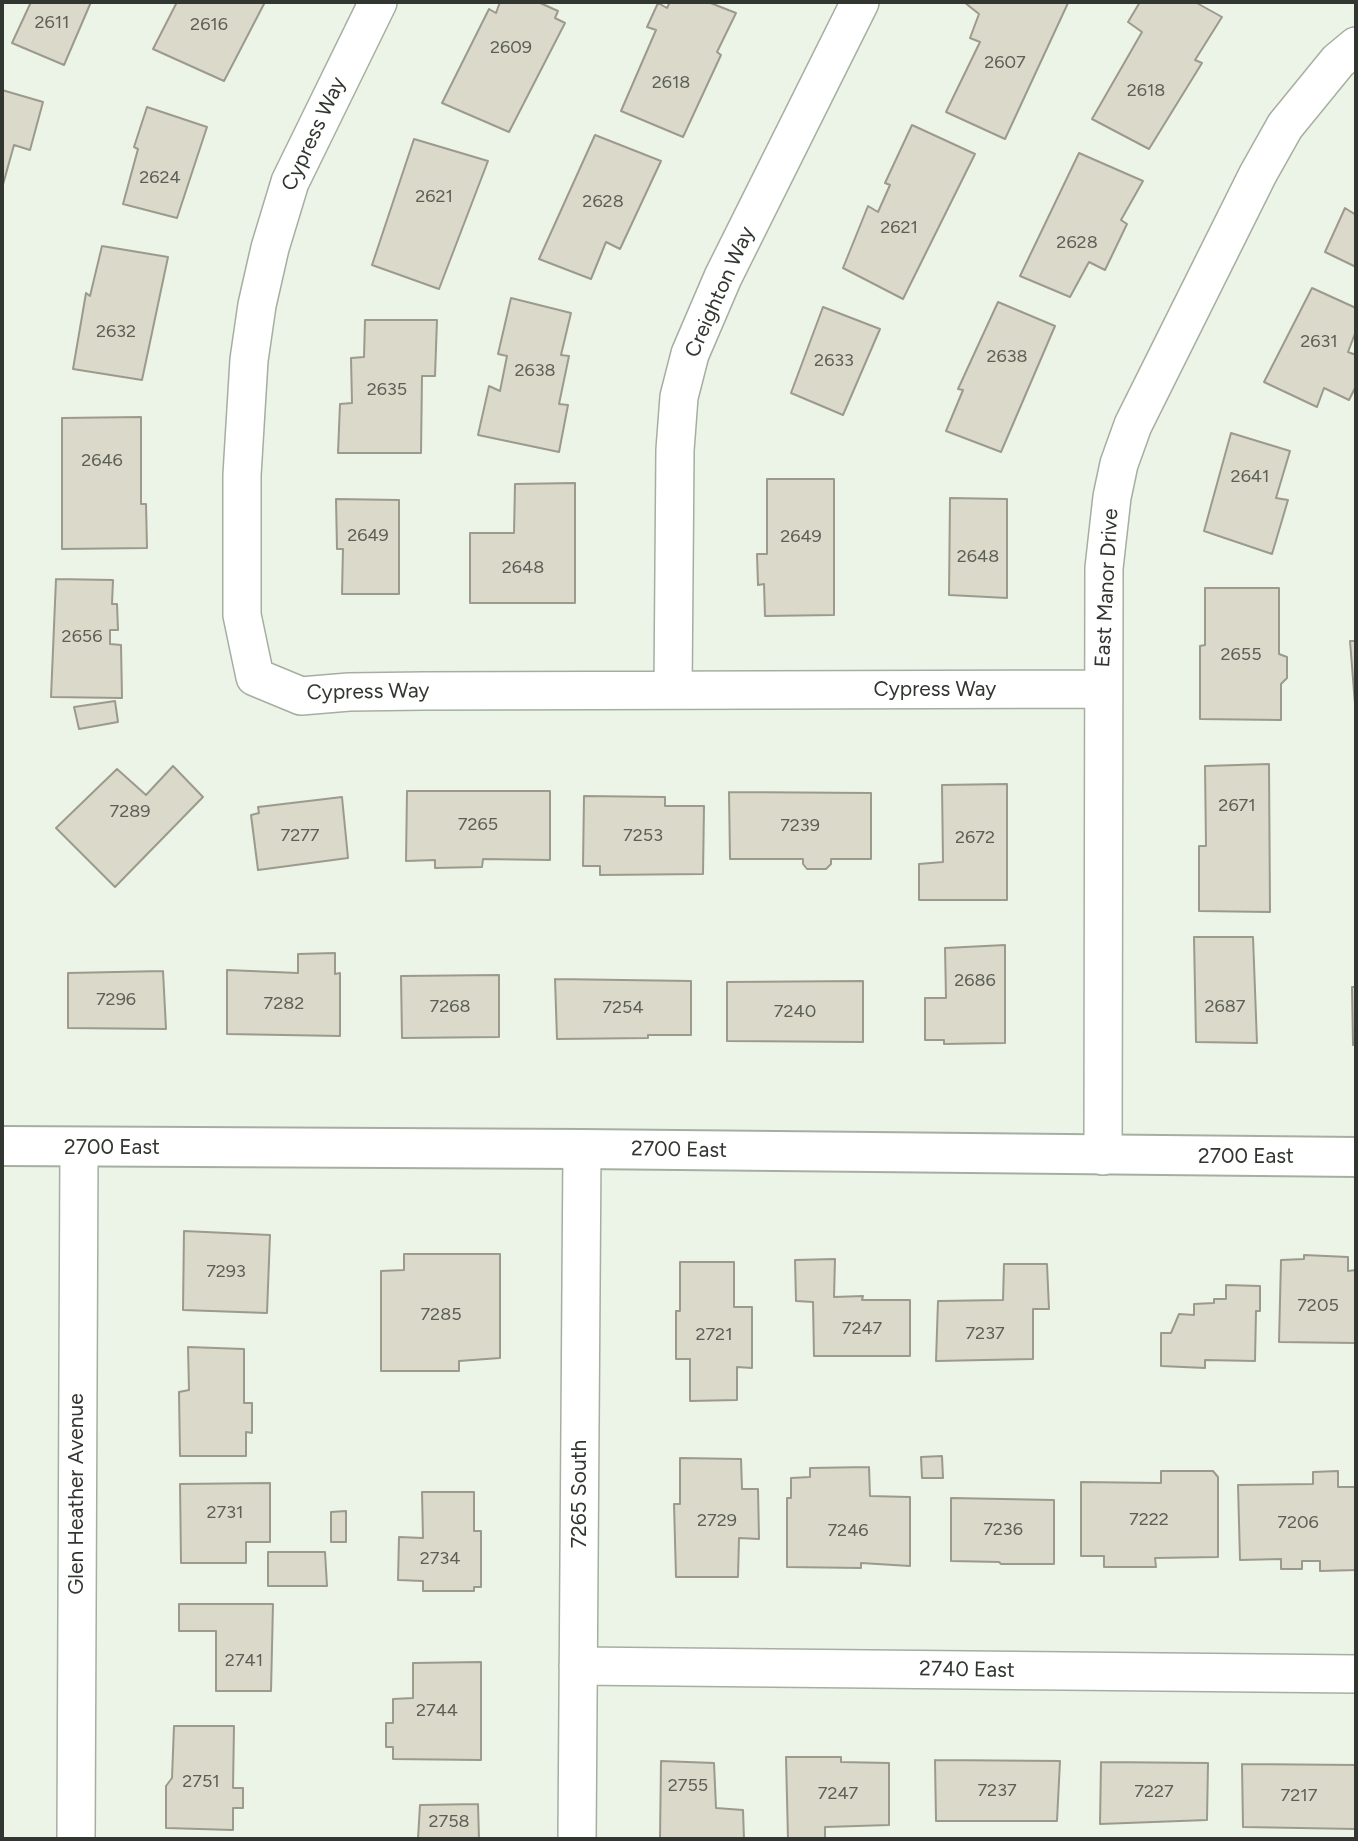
<!DOCTYPE html>
<html>
<head>
<meta charset="utf-8">
<style>
	body { margin:0 }
	#map { position:relative; width:1358px; height:1841px; overflow:hidden; background:#ecf4e7; font-family:Figtree,sans-serif }
	canvas { display:block }
	.frame { position:absolute; inset:0; border:4px solid #323630; pointer-events:none }
</style>
</head>
<body>
<div id="map">
<canvas width="1358" height="1841"></canvas>
<div class="frame"></div>
</div>
<script>
const ctx = document.querySelector('canvas').getContext('2d');
ctx.lineJoin = 'round';
function paint(path, color) { ctx.fillStyle = color; ctx.fill(path, 'evenodd'); }
const shape = rows => new Path2D(rows.map(r => 'M' + r).join(''));
function stroke(path, color, width, dash) { ctx.strokeStyle = color; ctx.lineWidth = width; ctx.lineCap = dash ? 'butt' : 'round'; ctx.setLineDash(dash || []); ctx.stroke(path); }
function write(font, color, halo, rows, align = 'center') {
  ctx.font = font + ' Figtree,sans-serif'; ctx.lineWidth = 5; ctx.setLineDash([]); ctx.textBaseline = 'middle'; ctx.strokeStyle = halo; ctx.fillStyle = color; for (const [text, x, y, turn = 0] of rows) {
    ctx.save(); ctx.translate(x, y); ctx.rotate((+turn || 0) * Math.PI / 180); ctx.textAlign = isNaN(turn) ? turn : align; if (halo) ctx.strokeText(text, 0, 0); ctx.fillText(text, 0, 0); ctx.restore();
  }
}
const building = shape([
	[31,2,91,2,64,65,12,43,31,2],
	[177,2,265,2,224,81,153,49,177,2],
	[500,2,538,2,558,11,555,18,565,23,509,132,442,103,489,9,496,13,500,2],
	[670,2,708,2,736,13,717,52,721,55,683,137,621,111,656,30,647,27,658,3,667,8,670,2],
	[964,2,1068,3,1005,139,946,112,980,42,970,38,979,14,964,2],
	[1140,2,1195,2,1222,17,1195,60,1202,63,1149,149,1092,119,1142,32,1128,22,1140,2],
	[2,90,43,102,30,150,14,145,2,188,2,90],
	[147,107,207,127,177,218,123,204,138,149,134,147,147,107],
	[912,125,975,154,903,299,843,268,868,206,878,212,890,185,885,183,912,125],
	[595,135,661,161,620,249,606,242,591,279,539,259,595,135],
	[414,139,488,161,439,289,372,265,414,139],
	[1079,153,1143,181,1121,220,1127,224,1105,270,1089,262,1070,297,1020,276,1079,153],
	[1345,208,1356,215,1356,267,1325,252,1345,208],
	[102,246,168,257,142,380,73,369,86,293,90,296,102,246],
	[1312,288,1356,308,1356,331,1348,352,1356,355,1356,386,1349,400,1324,388,1317,407,1264,382,1312,288],
	[511,298,571,313,561,355,569,356,559,404,568,405,559,452,478,435,489,386,500,391,507,356,498,354,511,298],
	[998,302,1055,326,1001,452,946,431,963,390,958,389,998,302],
	[823,307,880,329,843,415,791,393,823,307],
	[365,320,437,320,435,376,422,376,421,453,338,453,340,404,352,403,351,358,364,357,365,320],
	[141,417,141,504,146,504,147,548,62,549,62,418,141,417],
	[1231,433,1290,451,1276,498,1288,500,1272,554,1204,531,1231,433],
	[767,479,834,479,834,615,765,616,764,584,758,585,757,554,767,554,767,479],
	[575,483,575,603,470,603,470,533,514,533,515,484,575,483],
	[950,498,1007,499,1007,598,949,595,950,498],
	[336,499,399,500,399,594,342,594,343,549,337,549,336,499],
	[56,579,113,580,112,604,117,604,118,630,110,630,110,644,121,645,122,698,51,697,56,579],
	[1205,588,1279,588,1279,654,1287,657,1287,678,1281,684,1281,720,1200,719,1200,646,1205,645,1205,588],
	[1350,641,1356,641,1356,717,1350,641],
	[115,701,118,722,79,729,74,707,115,701],
	[1269,764,1270,912,1199,911,1199,846,1206,846,1205,766,1269,764],
	[173,766,203,797,115,887,56,828,117,769,146,795,173,766],
	[1007,784,1007,900,919,900,919,864,943,862,942,785,1007,784],
	[407,791,550,791,550,860,483,859,482,867,435,868,435,860,406,861,407,791],
	[729,792,871,793,871,859,831,859,831,864,826,869,807,869,803,864,803,859,730,859,729,792],
	[584,796,665,797,665,806,704,806,703,874,600,875,600,866,583,866,584,796],
	[342,797,348,858,258,870,251,815,259,813,258,807,342,797],
	[1194,937,1253,937,1257,1043,1196,1042,1194,937],
	[1005,945,1005,1043,944,1044,944,1040,925,1040,925,998,946,998,945,948,1005,945],
	[335,953,335,974,340,973,340,1036,227,1034,227,970,298,973,298,954,335,953],
	[163,971,166,1029,68,1028,68,973,163,971],
	[499,975,499,1037,402,1038,401,976,499,975],
	[555,979,691,981,691,1035,648,1035,648,1038,557,1039,555,979],
	[863,981,863,1042,727,1041,727,982,863,981],
	[1352,987,1356,987,1356,1045,1353,1045,1352,987],
	[184,1231,270,1235,267,1313,183,1310,184,1231],
	[404,1254,500,1254,500,1358,459,1361,459,1371,381,1371,381,1271,404,1270,404,1254],
	[1304,1255,1348,1257,1348,1271,1356,1270,1356,1343,1279,1342,1281,1260,1304,1259,1304,1255],
	[835,1259,834,1297,863,1296,862,1300,910,1300,910,1356,814,1356,813,1302,796,1301,795,1260,835,1259],
	[680,1262,734,1262,734,1307,752,1307,752,1368,737,1367,737,1400,690,1401,690,1359,676,1359,676,1311,680,1311,680,1262],
	[1004,1264,1047,1264,1049,1309,1033,1309,1033,1359,936,1361,938,1301,1003,1300,1004,1264],
	[1226,1285,1260,1286,1260,1311,1256,1311,1255,1361,1205,1360,1205,1368,1161,1366,1161,1333,1171,1333,1179,1314,1194,1315,1194,1304,1214,1303,1214,1299,1226,1299,1226,1285],
	[188,1347,244,1349,244,1403,252,1403,252,1433,246,1432,246,1456,180,1456,179,1392,189,1390,188,1347],
	[942,1456,943,1478,922,1478,921,1457,942,1456],
	[680,1458,741,1459,742,1489,758,1489,759,1539,739,1538,738,1577,676,1577,674,1504,680,1504,680,1458],
	[869,1467,870,1496,910,1497,910,1566,861,1563,861,1568,787,1567,787,1498,791,1498,791,1478,810,1477,810,1468,869,1467],
	[1161,1471,1213,1471,1218,1477,1218,1557,1155,1558,1156,1567,1104,1567,1104,1556,1081,1556,1081,1482,1161,1483,1161,1471],
	[1338,1471,1338,1487,1356,1487,1356,1570,1320,1571,1320,1561,1302,1561,1302,1569,1281,1569,1281,1559,1240,1560,1238,1485,1313,1484,1313,1472,1338,1471],
	[270,1483,270,1542,246,1542,246,1563,181,1563,180,1484,270,1483],
	[422,1492,474,1492,474,1531,481,1531,481,1587,474,1587,474,1591,423,1591,423,1581,398,1580,399,1537,423,1538,422,1492],
	[951,1498,1054,1500,1054,1564,1001,1564,999,1562,951,1561,951,1498],
	[346,1511,346,1542,331,1542,331,1512,346,1511],
	[268,1552,325,1552,327,1586,268,1586,268,1552],
	[179,1604,273,1604,271,1691,216,1691,216,1631,179,1631,179,1604],
	[481,1662,481,1760,393,1759,393,1747,386,1747,386,1723,393,1723,393,1699,413,1698,413,1663,481,1662],
	[174,1726,234,1726,233,1788,243,1788,243,1808,233,1808,233,1830,166,1828,166,1786,172,1778,174,1726],
	[786,1757,841,1757,841,1762,889,1763,889,1825,825,1827,825,1839,788,1839,786,1757],
	[935,1760,1060,1761,1057,1821,936,1821,935,1760],
	[661,1761,714,1763,716,1808,743,1810,744,1839,660,1839,661,1761],
	[1101,1762,1208,1763,1207,1820,1100,1824,1101,1762],
	[1242,1764,1356,1765,1356,1829,1243,1827,1242,1764],
	[478,1804,479,1839,418,1839,420,1805,478,1804]
]);
paint(building, '#dad9ca');
stroke(building, '#9c9a8c', 2);
const minor = shape([
	[378,2,290,182,270,248,257,305,249,360,242,475,242,615,255,677,301,696,349,692,424,691,1103,689],
	[673,690,675,450,679,397,690,354,723,277,860,2],
	[1103,1156,1104,568,1112,497,1119,464,1133,425,1258,174,1285,126,1338,61,1356,46],
	[578,1666,1356,1674],
	[76,1839,79,1148],
	[577,1839,582,1149]
]);
const tertiary = shape([
	[2,1146,582,1149,1356,1157]
]);
stroke(minor, '#a6aea1', 40);
stroke(tertiary, '#a6aea1', 42);
stroke(minor, '#fff', 37);
stroke(tertiary, '#fff', 38);
write('18px', '#5c5f56', null, [
	["2611",52,23],
	["2616",209,25],
	["2609",511,48],
	["2607",1005,63],
	["2618",671,83],
	["2618",1146,91],
	["2624",160,178],
	["2621",434,197],
	["2628",603,202],
	["2621",899,228],
	["2628",1077,243],
	["2632",116,332],
	["2631",1319,342],
	["2638",1007,357],
	["2633",834,361],
	["2638",535,371],
	["2635",387,390],
	["2646",102,461],
	["2641",1250,477],
	["2649",368,536],
	["2649",801,537],
	["2648",978,557],
	["2648",523,568],
	["2656",82,637],
	["2655",1241,655],
	["2671",1237,806],
	["7289",130,812],
	["7265",478,825],
	["7239",800,826],
	["7277",300,836],
	["7253",643,836],
	["2672",975,838],
	["2686",975,981],
	["7296",116,1000],
	["7282",284,1004],
	["7268",450,1007],
	["2687",1225,1007],
	["7254",623,1008],
	["7240",795,1012],
	["7293",226,1272],
	["7205",1318,1306],
	["7285",441,1315],
	["7247",862,1329],
	["7237",985,1334],
	["2721",714,1335],
	["2731",225,1513],
	["7222",1149,1520],
	["2729",717,1521],
	["7206",1298,1523],
	["7236",1003,1530],
	["7246",848,1531],
	["2734",440,1559],
	["2741",244,1661],
	["2744",437,1711],
	["2751",201,1782],
	["2755",688,1786],
	["7237",997,1791],
	["7227",1154,1792],
	["7247",838,1794],
	["7217",1299,1796],
	["2758",449,1822]
]);
write('21px', '#323630', '#fff', [
	["Cypress Way",314,134,-65],
	["Creighton Way",720,292,-66],
	["East Manor Drive",1107,588,-87],
	["Cypress Way",935,690],
	["Cypress Way",368,692,-1],
	["2700 East",112,1148],
	["2700 East",679,1150,1],
	["2700 East",1246,1157],
	["Glen Heather Avenue",77,1494,-90],
	["7265 South",580,1494,-90],
	["2740 East",967,1670,1]
]);
</script>
</body>
</html>
